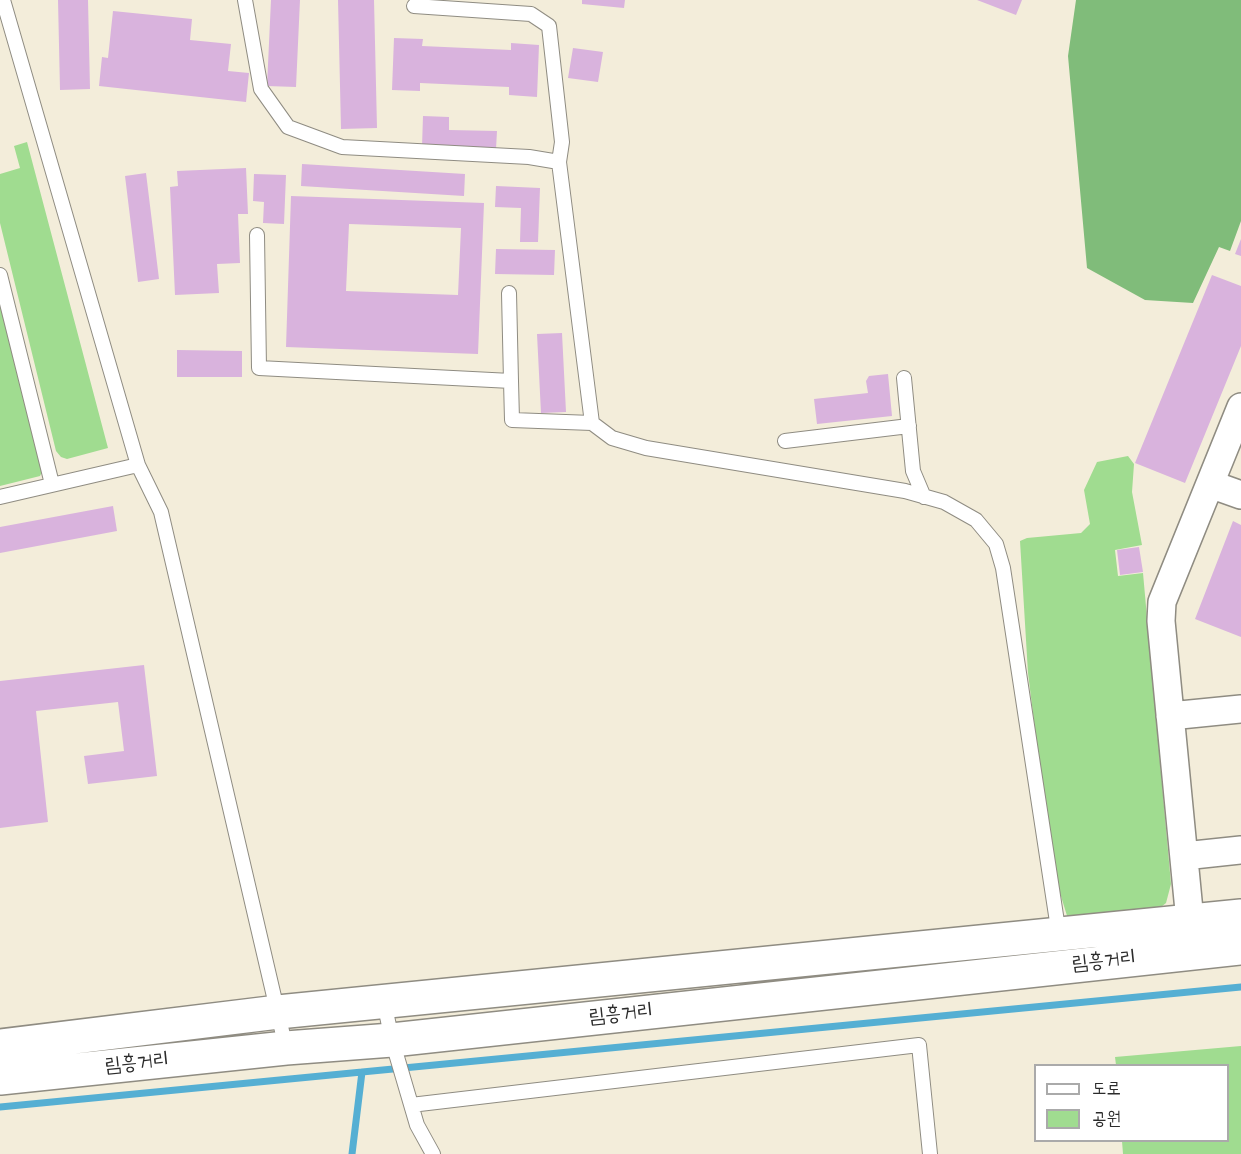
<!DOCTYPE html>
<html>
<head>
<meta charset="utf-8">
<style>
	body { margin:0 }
	#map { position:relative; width:1241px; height:1154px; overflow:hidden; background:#f3edda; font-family:Mynerve,"Poor Story",sans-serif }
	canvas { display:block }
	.legend { position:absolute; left:1034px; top:1064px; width:195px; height:78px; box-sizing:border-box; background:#fff; border:2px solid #aaa; margin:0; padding:8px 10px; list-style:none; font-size:18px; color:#2b2b2b }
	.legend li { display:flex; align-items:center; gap:12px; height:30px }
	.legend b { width:30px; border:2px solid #aaa }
</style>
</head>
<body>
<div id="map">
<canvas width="1241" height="1154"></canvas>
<ul class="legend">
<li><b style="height:8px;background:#fff"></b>도로</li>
<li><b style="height:16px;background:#a0dc90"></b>공원</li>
</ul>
</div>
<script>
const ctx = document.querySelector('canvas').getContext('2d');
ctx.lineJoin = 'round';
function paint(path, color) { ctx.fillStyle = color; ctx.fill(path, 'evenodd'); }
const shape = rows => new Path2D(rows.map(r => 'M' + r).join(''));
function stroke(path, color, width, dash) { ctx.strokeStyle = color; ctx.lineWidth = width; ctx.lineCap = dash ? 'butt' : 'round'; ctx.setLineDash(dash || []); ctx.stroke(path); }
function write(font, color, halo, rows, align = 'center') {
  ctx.font = font + ' Mynerve,"Poor Story",sans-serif'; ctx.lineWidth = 4.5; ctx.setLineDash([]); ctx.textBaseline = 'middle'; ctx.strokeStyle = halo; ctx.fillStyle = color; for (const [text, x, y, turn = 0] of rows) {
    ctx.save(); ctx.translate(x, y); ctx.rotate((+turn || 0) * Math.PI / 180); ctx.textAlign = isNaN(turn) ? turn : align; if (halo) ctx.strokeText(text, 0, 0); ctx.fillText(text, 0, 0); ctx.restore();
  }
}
paint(shape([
	[27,142,108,448,67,459,61,457,56,451,0,223,0,174,20,168,14,146],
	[0,301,42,472,40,476,0,486],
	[1128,456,1134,464,1132,492,1142,545,1115,550,1118,576,1143,573,1171,884,1166,903,1152,914,1068,919,1052,867,1028,673,1020,541,1027,538,1081,533,1090,524,1084,490,1097,462],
	[1241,1046,1241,1154,1123,1154,1122,1141,1228,1140,1228,1066,1116,1065,1115,1057]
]), '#a0dc90');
paint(shape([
	[1076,0,1241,0,1241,221,1230,251,1219,247,1193,303,1145,300,1087,268,1068,56]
]), '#80bc7a');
stroke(shape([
	[0,1107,1241,987],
	[352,1154,362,1072]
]), '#55afd3', 7);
paint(shape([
	[58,0,88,0,90,89,60,90],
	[271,0,300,0,296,87,267,86],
	[338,0,374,0,377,128,341,129],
	[582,0,625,0,624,8,582,4],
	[977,0,1022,0,1016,15],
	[113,11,192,19,190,40,231,44,228,71,249,73,246,102,99,86,102,57,108,58],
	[394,38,423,39,422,46,511,50,511,43,539,45,537,97,509,95,509,87,420,83,420,91,392,90],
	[573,48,603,52,598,82,568,78],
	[423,116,449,117,449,130,497,131,496,149,422,147],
	[302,164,465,174,464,196,301,186],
	[246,168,248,214,238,214,240,263,217,264,219,293,175,295,170,187,178,186,177,171],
	[146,173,159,279,138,282,125,176],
	[254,174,286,175,284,224,263,223,264,202,253,201],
	[496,186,540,188,538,242,520,242,521,208,495,207],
	[291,196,484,203,478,354,286,347],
	[349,224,461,228,458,295,346,291],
	[1241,239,1241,256,1235,254],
	[496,249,555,250,554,275,495,274],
	[1212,275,1241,286,1241,346,1185,483,1135,463],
	[562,333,566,412,541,413,537,334],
	[177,350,242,351,242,377,177,377],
	[888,374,892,416,817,424,814,399,868,393,866,381,869,376],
	[113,506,117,531,0,553,0,527],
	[1233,521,1241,525,1241,637,1195,619],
	[1139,547,1143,572,1120,575,1117,550],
	[144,665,157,776,88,784,84,756,124,751,118,702,36,711,48,822,0,828,0,681]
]), '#d9b3dd');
const service = shape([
	[3,0,138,465,161,512,286,1048],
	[245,0,261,89,288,127,342,147,529,157,559,162],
	[414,6,531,14,549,26,562,142,559,162,592,423,612,438,646,448,905,491,944,502,976,520,996,544,1003,568,1059,935],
	[257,235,259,368,511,381,512,420,592,423],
	[0,275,52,484],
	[509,293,511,381],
	[904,378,913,471,924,497],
	[785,441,909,426],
	[0,497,138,465],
	[384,1002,392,1040,417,1125,433,1154],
	[411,1105,919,1045,930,1154]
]);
const minor = shape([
	[1210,484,1241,495],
	[1170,716,1241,709],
	[1184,856,1241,850],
	[1190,921,1161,621,1162,602,1241,407]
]);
const primary = shape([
	[0,1046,278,1012,1241,916],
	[0,1078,286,1048,392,1040,1241,948]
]);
stroke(service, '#8f8c82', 16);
stroke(minor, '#8f8c82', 30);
stroke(primary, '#8f8c82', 36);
stroke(service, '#fff', 14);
stroke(minor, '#fff', 27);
stroke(primary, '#fff', 33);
write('20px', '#2b2b2b', '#fff', [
	["림흥거리",1104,962,-6],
	["림흥거리",621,1015,-6],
	["림흥거리",137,1064,-6]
]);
</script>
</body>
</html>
